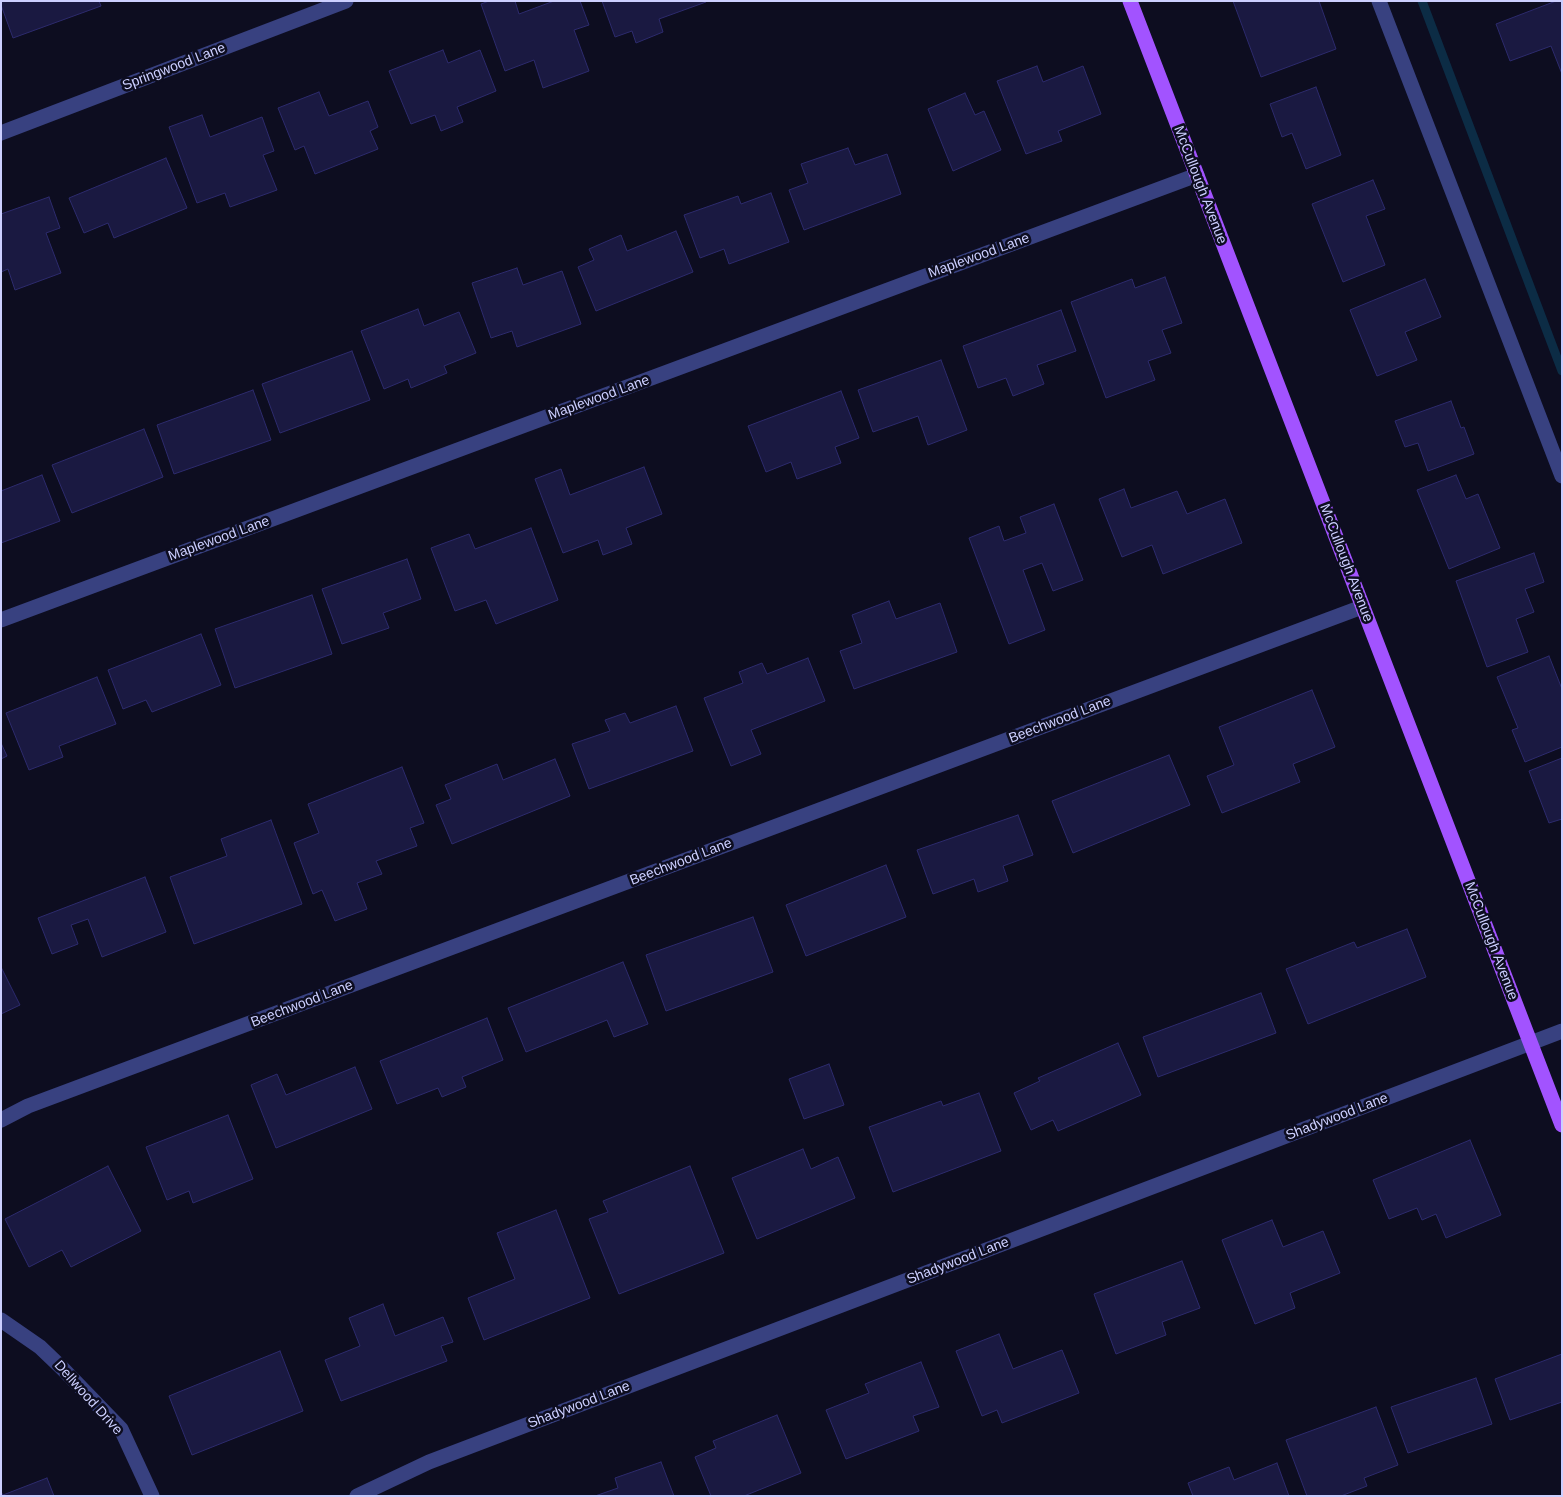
<!DOCTYPE html>
<html>
<head>
<meta charset="utf-8">
<style>
	body { margin:0 }
	#map { position:relative; width:1563px; height:1497px; overflow:hidden; background:#0d0d20; font-family:Arial,sans-serif }
	canvas { display:block }
	.frame { position:absolute; inset:0; border:2px solid #cccfff; pointer-events:none }
</style>
</head>
<body>
<div id="map">
<canvas width="1563" height="1497"></canvas>
<div class="frame"></div>
</div>
<script>
const ctx = document.querySelector('canvas').getContext('2d');
ctx.lineJoin = 'round';
const shape = rows => new Path2D(rows.map(r => 'M' + r).join(''));
function stroke(path, color, width, dash) { ctx.strokeStyle = color; ctx.lineWidth = width; ctx.lineCap = dash ? 'butt' : 'round'; ctx.setLineDash(dash || []); ctx.stroke(path); }
function paint(path, color) { ctx.fillStyle = color; ctx.fill(path, 'evenodd'); }
function write(font, color, halo, rows, align = 'center') {
  ctx.font = font + ' Arial,sans-serif'; ctx.lineWidth = 5; ctx.setLineDash([]); ctx.textBaseline = 'middle'; ctx.strokeStyle = halo; ctx.fillStyle = color; for (const [text, x, y, turn = 0] of rows) {
    ctx.save(); ctx.translate(x, y); ctx.rotate((+turn || 0) * Math.PI / 180); ctx.textAlign = isNaN(turn) ? turn : align; if (halo) ctx.strokeText(text, 0, 0); ctx.fillText(text, 0, 0); ctx.restore();
  }
}
stroke(shape([
	[1422,1,1562,371]
]), '#0c2c45', 9);
const building = shape([
	[1,1,99,1,101,6,13,38,1,5,1,1],
	[489,1,515,1,519,14,554,1,580,1,589,25,574,30,589,71,543,88,534,60,505,71,481,4,489,1],
	[602,1,706,1,706,2,659,19,663,32,636,43,632,31,615,37,602,1],
	[1233,1,1319,1,1336,49,1261,77,1233,1],
	[1556,1,1562,1,1562,74,1551,46,1510,61,1496,24,1556,1],
	[443,50,448,63,480,50,496,91,457,107,463,122,441,131,435,115,411,124,389,71,443,50],
	[1037,66,1043,82,1083,66,1101,114,1058,131,1062,141,1026,154,997,81,1037,66],
	[1316,87,1341,155,1306,169,1292,133,1282,137,1270,104,1316,87],
	[319,92,329,116,368,101,378,127,370,131,378,149,315,174,304,146,295,150,278,108,319,92],
	[965,93,975,115,984,111,1001,150,953,171,928,109,965,93],
	[202,115,210,137,262,117,274,151,263,155,277,190,230,207,225,193,197,203,169,127,202,115],
	[848,148,855,165,887,154,901,194,804,230,789,190,808,183,801,164,848,148],
	[166,158,187,208,114,238,108,223,84,233,69,198,166,158],
	[1373,180,1385,209,1366,216,1385,265,1343,282,1312,204,1373,180],
	[771,193,789,242,729,264,724,249,700,258,684,215,738,196,741,204,771,193],
	[49,197,60,228,46,233,61,273,15,290,8,269,1,272,1,214,49,197],
	[676,231,693,272,596,311,578,267,594,260,589,249,621,235,627,251,676,231],
	[517,268,523,285,562,271,581,324,517,347,512,331,491,338,472,283,517,268],
	[1165,277,1182,323,1162,330,1171,353,1148,361,1155,380,1106,398,1071,302,1132,279,1135,288,1165,277],
	[1425,279,1441,317,1405,332,1417,360,1377,376,1350,310,1425,279],
	[418,309,424,326,459,312,476,353,444,366,447,373,411,388,408,379,384,389,361,331,418,309],
	[1061,310,1076,351,1037,365,1044,384,1013,396,1006,378,978,388,963,346,1061,310],
	[352,351,370,400,280,433,262,384,352,351],
	[941,360,967,430,928,445,918,416,873,432,858,390,941,360],
	[253,390,271,440,174,474,157,425,253,390],
	[841,391,859,438,835,447,841,463,797,479,791,462,766,472,748,426,841,391],
	[1451,401,1461,428,1464,427,1474,454,1428,471,1418,443,1405,447,1395,421,1451,401],
	[144,429,163,477,72,513,52,465,144,429],
	[644,467,662,514,626,528,632,544,603,555,598,540,563,553,535,479,561,469,570,495,644,467],
	[42,475,60,521,1,543,1,491,42,475],
	[1456,475,1466,499,1478,494,1500,548,1449,569,1417,490,1456,475],
	[1124,489,1131,508,1177,491,1187,514,1225,499,1242,543,1163,574,1152,545,1122,557,1099,499,1124,489],
	[1054,504,1083,580,1053,591,1042,563,1023,570,1045,630,1009,644,969,538,999,526,1004,541,1026,533,1020,517,1054,504],
	[531,528,558,600,496,624,486,600,455,611,431,548,469,534,475,549,531,528],
	[1534,553,1544,582,1525,589,1534,612,1516,619,1528,652,1487,667,1456,581,1534,553],
	[407,559,421,599,383,613,389,628,342,644,322,589,407,559],
	[312,595,332,654,235,688,215,629,312,595],
	[889,601,896,619,940,603,957,652,854,689,840,651,862,643,852,615,889,601],
	[201,634,221,685,152,712,146,700,123,709,108,670,201,634],
	[1549,656,1562,689,1562,747,1525,762,1512,730,1518,728,1497,677,1549,656],
	[808,658,825,701,751,730,761,754,731,766,704,698,743,683,739,672,762,663,767,674,808,658],
	[97,677,116,724,59,746,63,757,29,770,6,713,97,677],
	[1312,690,1335,747,1293,764,1300,782,1222,813,1207,776,1234,765,1219,727,1312,690],
	[676,706,693,751,589,789,572,744,610,731,605,720,625,713,630,723,676,706],
	[1,743,7,756,1,759,1,743],
	[1169,755,1190,805,1073,853,1052,801,1169,755],
	[1562,758,1562,819,1549,823,1529,771,1562,758],
	[555,759,570,796,452,844,436,805,451,799,445,785,497,764,503,780,555,759],
	[402,767,424,823,410,828,417,846,376,861,382,874,357,883,367,909,335,921,322,890,313,894,294,843,319,833,308,804,402,767],
	[1018,815,1033,855,1003,866,1008,881,978,892,974,879,933,894,917,850,1018,815],
	[271,820,302,904,194,944,170,877,227,856,221,839,271,820],
	[886,865,906,917,806,956,786,905,886,865],
	[145,877,166,932,102,957,88,919,71,925,78,944,52,954,38,918,145,877],
	[753,917,773,972,666,1011,646,955,753,917],
	[1407,929,1426,977,1308,1024,1286,969,1354,942,1357,948,1407,929],
	[623,962,648,1024,614,1037,607,1020,526,1052,508,1008,623,962],
	[1,967,20,1005,1,1014,1,967],
	[1261,993,1276,1033,1158,1077,1143,1037,1261,993],
	[487,1018,503,1060,462,1077,466,1087,442,1097,438,1088,397,1104,380,1061,487,1018],
	[1118,1043,1141,1095,1058,1131,1053,1120,1031,1130,1014,1093,1040,1081,1038,1078,1118,1043],
	[829,1064,844,1105,804,1119,789,1079,829,1064],
	[355,1067,372,1109,276,1148,251,1085,277,1074,286,1095,355,1067],
	[979,1093,1001,1151,893,1192,869,1127,941,1101,943,1106,979,1093],
	[228,1115,253,1179,193,1203,189,1191,167,1200,146,1147,228,1115],
	[1470,1140,1501,1215,1446,1238,1436,1214,1422,1220,1417,1208,1389,1219,1373,1180,1470,1140],
	[803,1149,811,1169,838,1157,855,1198,757,1239,732,1178,803,1149],
	[108,1166,141,1231,71,1267,62,1250,29,1267,5,1219,108,1166],
	[690,1166,724,1253,619,1294,589,1219,608,1212,603,1201,690,1166],
	[556,1210,590,1298,484,1340,468,1298,515,1279,497,1233,556,1210],
	[1272,1220,1283,1247,1323,1231,1340,1273,1290,1293,1295,1308,1255,1324,1222,1240,1272,1220],
	[1182,1261,1200,1308,1162,1322,1166,1335,1116,1354,1094,1294,1182,1261],
	[383,1304,395,1336,443,1317,453,1342,441,1346,447,1361,341,1401,325,1360,360,1346,349,1318,383,1304],
	[999,1334,1013,1369,1062,1350,1079,1393,1002,1423,997,1410,982,1416,956,1351,999,1334],
	[280,1351,303,1411,192,1455,169,1396,280,1351],
	[1562,1354,1562,1402,1510,1420,1495,1379,1562,1354],
	[921,1362,939,1407,913,1416,919,1431,846,1459,826,1410,869,1393,865,1384,921,1362],
	[1476,1378,1492,1424,1408,1453,1391,1407,1476,1378],
	[1376,1407,1398,1465,1364,1478,1367,1486,1341,1496,1307,1496,1286,1440,1376,1407],
	[777,1415,801,1473,744,1496,711,1496,695,1457,716,1448,713,1441,777,1415],
	[661,1462,674,1496,595,1496,618,1488,615,1478,661,1462],
	[1277,1463,1289,1496,1193,1496,1188,1483,1229,1467,1234,1480,1277,1463],
	[47,1478,54,1496,1,1496,1,1492,3,1495,47,1478]
]);
paint(building, '#1a1941');
stroke(building, '#2d2b6d', 1);
stroke(shape([
	[1379,1,1562,476],
	[1,133,346,1],
	[1,620,1197,175],
	[1,1120,28,1106,1362,607],
	[1,1320,40,1347,63,1369,121,1429,152,1496],
	[357,1496,429,1462,1562,1031]
]), '#384180', 15);
stroke(shape([
	[1130,1,1562,1125]
]), '#a253ff', 15);
write('14px', '#cccfff', '#0d0d20', [
	["Springwood Lane",174,67,-21],
	["McCullough Avenue",1200,185,69],
	["Maplewood Lane",979,256,-20],
	["Maplewood Lane",599,398,-20],
	["Maplewood Lane",219,539,-20],
	["McCullough Avenue",1346,563,69],
	["Beechwood Lane",1060,720,-21],
	["Beechwood Lane",681,862,-21],
	["McCullough Avenue",1491,941,69],
	["Beechwood Lane",302,1004,-21],
	["Shadywood Lane",1337,1117,-21],
	["Shadywood Lane",958,1261,-21],
	["Dellwood Drive",88,1398,48],
	["Shadywood Lane",579,1405,-21]
]);
</script>
</body>
</html>
